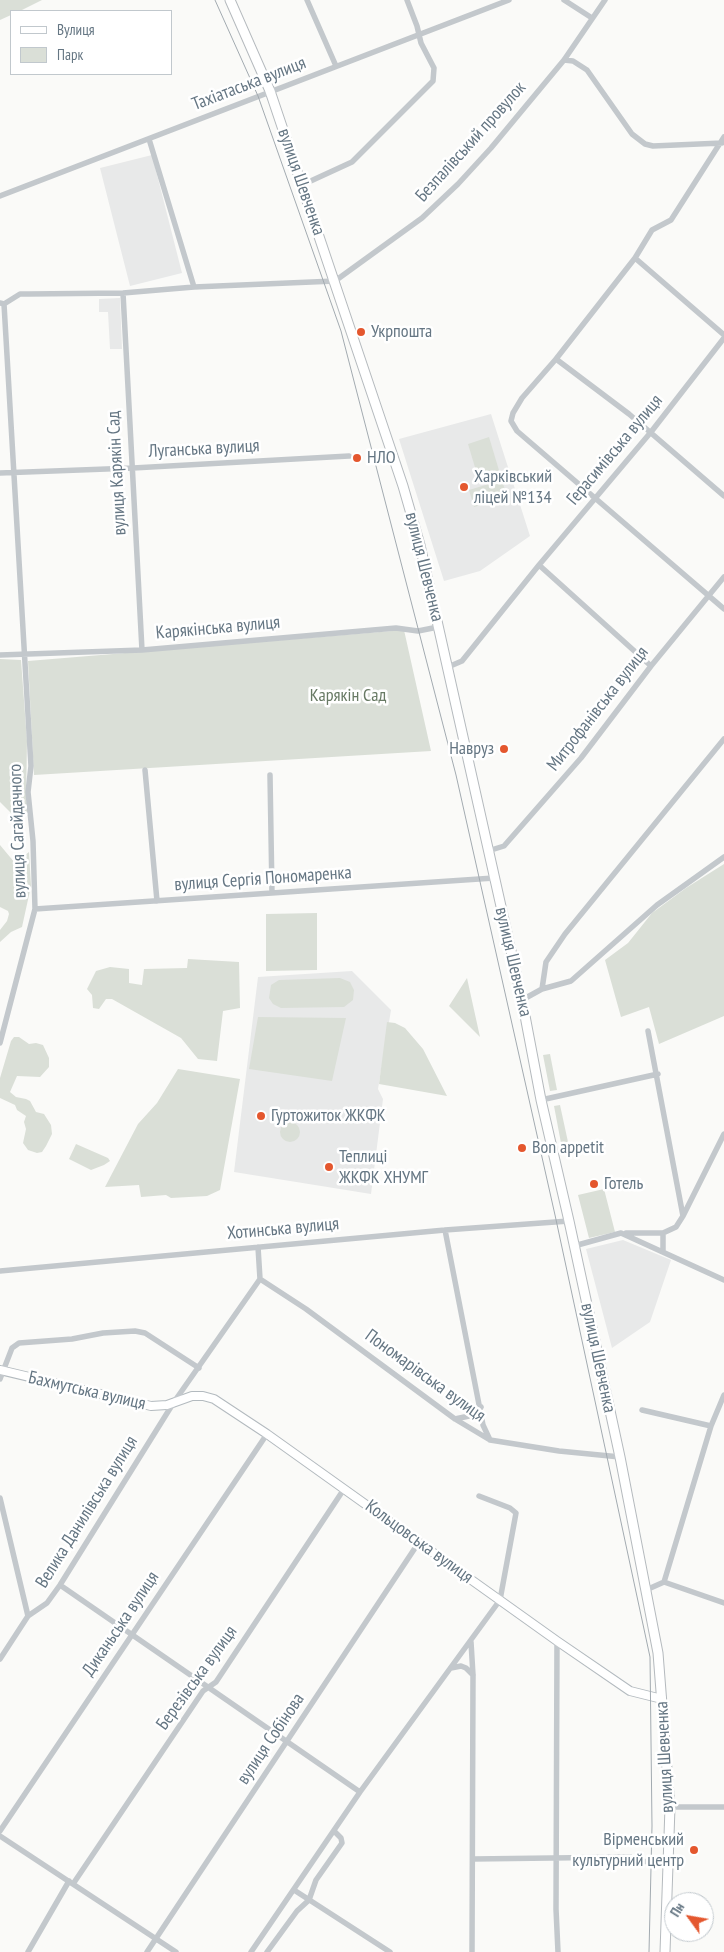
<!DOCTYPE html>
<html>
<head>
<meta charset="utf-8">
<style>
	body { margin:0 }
	#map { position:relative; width:724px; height:1952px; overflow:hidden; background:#fafaf8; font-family:"PT Sans Narrow",sans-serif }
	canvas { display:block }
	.legend { position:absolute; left:10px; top:10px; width:162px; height:65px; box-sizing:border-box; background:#fff; border:1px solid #c1c8cd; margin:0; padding:6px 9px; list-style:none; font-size:15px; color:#657683 }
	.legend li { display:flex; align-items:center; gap:10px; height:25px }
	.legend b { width:25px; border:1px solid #c1c8cd }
	.north { position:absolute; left:664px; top:1892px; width:50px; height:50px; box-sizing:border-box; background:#fff; border:1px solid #c1c8cd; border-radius:50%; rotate:302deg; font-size:14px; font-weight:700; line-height:20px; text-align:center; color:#657683 }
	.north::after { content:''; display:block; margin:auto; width:18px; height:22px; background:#e4572e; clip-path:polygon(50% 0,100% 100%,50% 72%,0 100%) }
</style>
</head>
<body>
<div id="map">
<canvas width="724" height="1952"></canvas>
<ul class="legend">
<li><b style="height:6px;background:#fff"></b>Вулиця</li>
<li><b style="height:14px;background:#dadfd7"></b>Парк</li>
</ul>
<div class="north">Пн</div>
</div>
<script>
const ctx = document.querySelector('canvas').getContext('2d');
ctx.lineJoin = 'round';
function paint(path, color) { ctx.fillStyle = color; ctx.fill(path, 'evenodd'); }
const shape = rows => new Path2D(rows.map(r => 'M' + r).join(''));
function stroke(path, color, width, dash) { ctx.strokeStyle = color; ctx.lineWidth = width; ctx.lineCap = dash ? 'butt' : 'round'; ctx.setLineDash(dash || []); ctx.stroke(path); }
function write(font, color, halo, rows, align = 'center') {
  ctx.font = font + ' "PT Sans Narrow",sans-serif'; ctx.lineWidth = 5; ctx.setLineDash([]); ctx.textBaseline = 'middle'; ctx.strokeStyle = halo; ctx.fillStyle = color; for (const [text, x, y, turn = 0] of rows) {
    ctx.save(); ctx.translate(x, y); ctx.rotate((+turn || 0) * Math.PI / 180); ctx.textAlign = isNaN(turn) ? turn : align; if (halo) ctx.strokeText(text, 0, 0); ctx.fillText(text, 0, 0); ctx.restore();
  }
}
paint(shape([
	[152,155,182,273,130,286,100,168],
	[120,298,122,349,110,349,108,312,99,312,99,299],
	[491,414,530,536,480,571,444,581,399,439],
	[352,971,391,1010,378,1089,383,1099,371,1194,234,1172,258,977],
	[623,1240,671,1260,650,1322,612,1348,586,1249]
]), '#e8e9e9');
paint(shape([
	[0,0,42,0,20,11,11,11,11,15,0,20],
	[489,437,501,477,480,484,468,444],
	[502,480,507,497,474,507,469,490],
	[404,630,431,751,34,775,28,661],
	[0,659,21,660,27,741,26,800,29,811,18,820,0,802],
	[0,845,15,863,29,852,31,886,22,927,11,932,0,942,0,930,7,921,9,914,8,911,0,907],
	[724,864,724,1016,659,1044,649,1007,621,1017,605,960,628,943,652,913,686,888],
	[317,913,317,970,266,971,266,914],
	[188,959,239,962,240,1008,223,1011,217,1061,198,1059,181,1038,112,999,106,999,99,1009,93,1008,92,995,87,989,96,971,110,967,129,969,129,983,142,985,144,969,187,968],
	[340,978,350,982,354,990,353,1000,344,1007,281,1008,273,1004,269,998,271,985,279,980],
	[467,978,480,1037,449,1006],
	[258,1017,346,1018,332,1081,249,1069],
	[387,1022,395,1023,405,1028,423,1049,447,1096,379,1084],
	[14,1037,19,1037,29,1044,36,1043,43,1045,49,1058,49,1067,40,1077,17,1076,10,1092,16,1097,26,1099,30,1101,36,1112,44,1114,51,1125,52,1134,46,1146,42,1152,37,1153,28,1150,23,1143,26,1129,24,1122,26,1116,17,1110,15,1105,0,1098,0,1078,11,1041],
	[550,1054,557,1090,550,1091,543,1055],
	[178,1069,240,1079,220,1190,207,1196,171,1198,166,1195,141,1197,139,1185,105,1187,138,1124,157,1103],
	[560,1105,568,1142,561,1143,554,1106],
	'280 1132a10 10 0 1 1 20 0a10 10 0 1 1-20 0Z',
	[76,1144,108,1158,110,1161,104,1165,91,1170,69,1159],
	[604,1189,615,1232,589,1238,578,1195]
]), '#dadfd7');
const secondary = shape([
	[0,1370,151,1406,167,1405,192,1396,203,1396,214,1399,267,1434,557,1641,630,1691,662,1699]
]);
const primary = shape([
	[230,0,270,91,403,486,420,545,522,1000,541,1100,569,1221,620,1457,658,1653,670,1807,665,1952]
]);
stroke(secondary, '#b3babf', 10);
stroke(primary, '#b5babe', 11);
stroke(shape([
	[307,0,336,66],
	[564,0,592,18],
	[564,60,573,61,587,70,632,134,645,144,653,146,722,143],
	[724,137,671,220,652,230,635,258,556,359,522,398,513,413,511,421,517,431,724,609],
	[149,139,194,287],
	[302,185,352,162,433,81,434,68,421,43,417,26,407,0],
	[0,196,509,0],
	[635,258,724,335],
	[123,293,142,650],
	[0,303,4,304,20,294,29,294,123,293,194,287,335,281,422,218,458,184,491,148,564,60,605,0],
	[556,359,629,414,724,496],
	[0,473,133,468,349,456],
	[539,565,651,666],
	[0,655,142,650,396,628,418,631,438,627],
	[448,667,462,661,539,565,651,432,724,338],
	[145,770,157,901],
	[270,775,272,893],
	[488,851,504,846,581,758,651,666,724,577],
	[35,909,494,878],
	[542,989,571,981,657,905,724,857],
	[522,1000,542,989,546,962,565,934,724,739],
	[648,1031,683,1216],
	[0,1043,35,909,33,841,28,792,31,766,4,304],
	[541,1100,658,1074],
	[445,1230,483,1425,490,1440],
	[626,1233,663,1233,676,1227,683,1216,724,1134],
	[663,1233,663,1251],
	[574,1246,621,1233,724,1280],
	[0,1271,445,1230,569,1221],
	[260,1279,306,1309,455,1419,490,1440,559,1451,620,1457],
	[0,1379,12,1348,19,1343,72,1339,103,1333,135,1331,145,1333,199,1368],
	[642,1410,711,1426],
	[455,1419,469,1416,481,1407],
	[0,1498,28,1616],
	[664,1582,724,1603],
	[60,1585,360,1792],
	[646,1590,664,1582,711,1426,724,1395],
	[557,1641,556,1909,558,1952],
	[471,1642,473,1675,472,1952],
	[0,1659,28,1616,47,1603,60,1585,174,1402,260,1279,258,1247],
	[451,1668,461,1666,466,1668,473,1675],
	[670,1807,724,1807],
	[0,1831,267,1434],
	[0,1836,176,1952],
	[473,1859,630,1857,637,1861,668,1863],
	[73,1884,203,1691,216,1682,344,1489],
	[294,1890,390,1952],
	[28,1952,69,1881],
	[147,1952,419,1542],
	[251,1952,360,1792,500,1600,516,1513,510,1508,479,1496],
	[267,1952,297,1911,309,1900,316,1880,342,1843,341,1838,334,1831]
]), '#c3c8cc', 5.5);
stroke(secondary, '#fff', 8);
stroke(primary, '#fff', 9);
stroke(shape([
	[215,0,258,96,341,331,456,775,555,1215,650,1657,652,1826,649,1952]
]), '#a2aab0', 1);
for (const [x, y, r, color] of [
	[361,332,5,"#e4572e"],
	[357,458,5,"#e4572e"],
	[464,487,5,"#e4572e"],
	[504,749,5,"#e4572e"],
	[261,1116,5,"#e4572e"],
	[522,1148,5,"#e4572e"],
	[329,1167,5,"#e4572e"],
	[594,1184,5,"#e4572e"],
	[694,1850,5,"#e4572e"]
]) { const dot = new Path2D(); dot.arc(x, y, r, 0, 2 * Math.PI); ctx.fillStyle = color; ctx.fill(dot); stroke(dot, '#fff', 2); }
write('18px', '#657683', '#fff', [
	["Тахіатаська вулиця",249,84,-21],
	["Безпалівський провулок",471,142,-48],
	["вулиця Шевченка",301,182,71],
	["Луганська вулиця",204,449,-3],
	["Герасимівська вулиця",615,450,-50],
	["вулиця Карякін Сад",117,473,-93],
	["вулиця Шевченка",424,567,76],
	["Карякінська вулиця",218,628,-5],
	["Митрофанівська вулиця",598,709,-52],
	["вулиця Сагайдачного",18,831,-92],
	["вулиця Сергія Пономаренка",263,879,-4],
	["вулиця Шевченка",513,962,77],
	["Хотинська вулиця",283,1229,-5],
	["вулиця Шевченка",598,1358,78],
	["Пономарівська вулиця",425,1376,36],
	["Бахмутська вулиця",87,1391,13],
	["Велика Данилівська вулиця",87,1512,-58],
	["Кольцовська вулиця",419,1542,36],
	["Диканьська вулиця",121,1624,-56],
	["Березівська вулиця",197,1678,-54],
	["вулиця Собінова",271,1739,-56],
	["вулиця Шевченка",665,1757,-93]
]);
write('18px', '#657683', '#fff', [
	["Укрпошта",371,332],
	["НЛО",367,458],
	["Харківський",474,477],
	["ліцей №134",474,498],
	["Навруз",494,749,"right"],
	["Гуртожиток ЖКФК",271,1116],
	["Bon appetit",532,1148],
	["Теплиці",339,1157],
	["ЖКФК ХНУМГ",339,1178],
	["Готель",604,1184],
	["Вірменський",684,1840,"right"],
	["культурний центр",684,1861,"right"]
], 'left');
write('18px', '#687a64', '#fff', [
	["Карякін Сад",348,696]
]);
</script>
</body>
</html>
